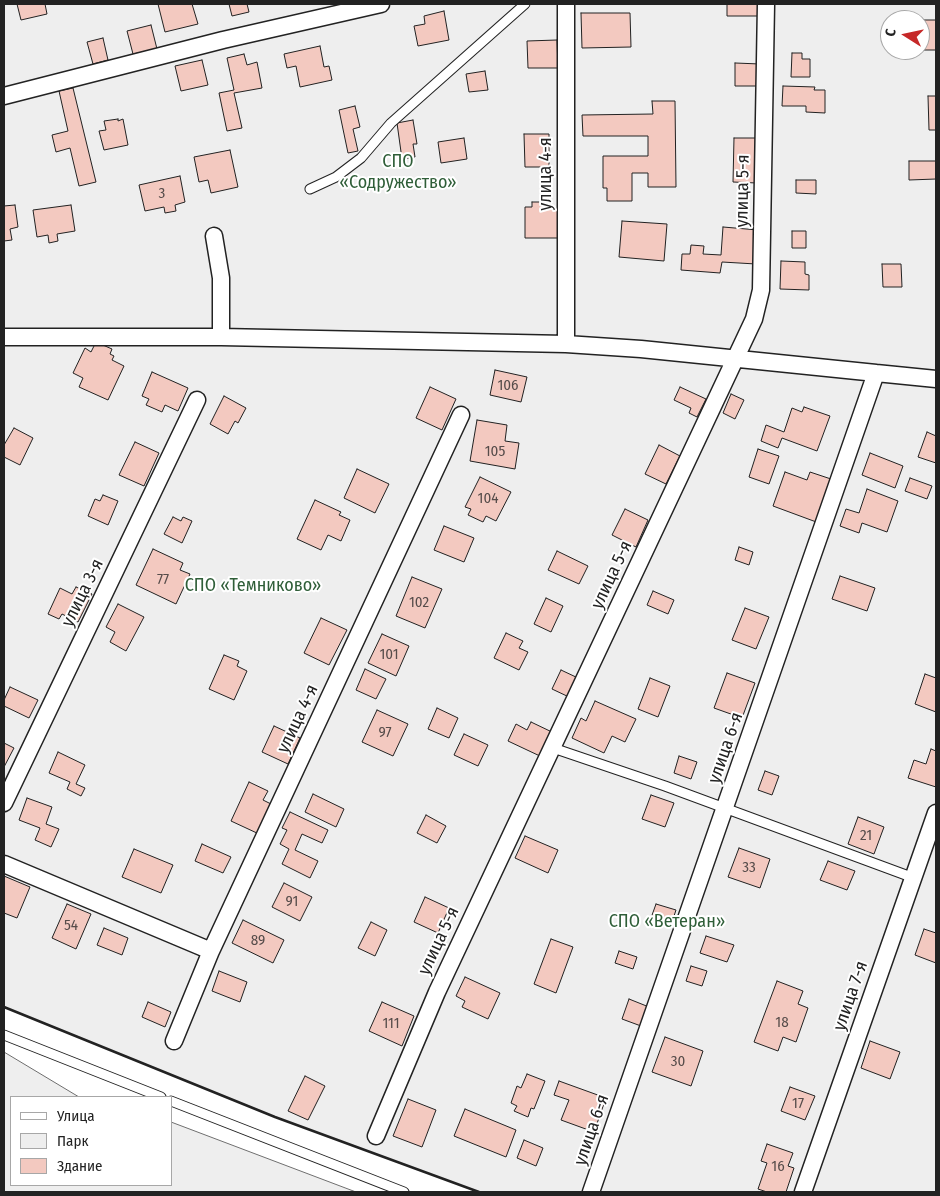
<!DOCTYPE html>
<html>
<head>
<meta charset="utf-8">
<style>
	body { margin:0 }
	#map { position:relative; width:940px; height:1196px; overflow:hidden; background:#fff; font-family:"Fira Sans Condensed",sans-serif }
	canvas { display:block }
	.frame { position:absolute; inset:0; border:5px solid #222; pointer-events:none }
	.legend { position:absolute; left:10px; top:1096px; width:162px; height:90px; box-sizing:border-box; background:#fff; border:1px solid #a7a7a7; margin:0; padding:6px 9px; list-style:none; font-size:15px; color:#222 }
	.legend li { display:flex; align-items:center; gap:10px; height:25px }
	.legend b { width:25px; border:1px solid #a7a7a7 }
	.north { position:absolute; left:880px; top:10px; width:50px; height:50px; box-sizing:border-box; background:#fff; border:1px solid #a7a7a7; border-radius:50%; rotate:280deg; font-size:14px; font-weight:700; line-height:20px; text-align:center; color:#222 }
	.north::after { content:''; display:block; margin:auto; width:18px; height:22px; background:#c62828; clip-path:polygon(50% 0,100% 100%,50% 72%,0 100%) }
</style>
</head>
<body>
<div id="map">
<canvas width="940" height="1196"></canvas>
<div class="frame"></div>
<ul class="legend">
<li><b style="height:6px;background:#fff"></b>Улица</li>
<li><b style="height:14px;background:#eee"></b>Парк</li>
<li><b style="height:14px;background:#f3c9c0"></b>Здание</li>
</ul>
<div class="north">С</div>
</div>
<script>
const ctx = document.querySelector('canvas').getContext('2d');
ctx.lineJoin = 'round';
function paint(path, color) { ctx.fillStyle = color; ctx.fill(path, 'evenodd'); }
const shape = rows => new Path2D(rows.map(r => 'M' + r).join(''));
function stroke(path, color, width, dash) { ctx.strokeStyle = color; ctx.lineWidth = width; ctx.lineCap = dash ? 'butt' : 'round'; ctx.setLineDash(dash || []); ctx.stroke(path); }
function write(font, color, halo, rows, align = 'center') {
  ctx.font = font + ' "Fira Sans Condensed",sans-serif'; ctx.lineWidth = 4; ctx.setLineDash([]); ctx.textBaseline = 'middle'; ctx.strokeStyle = halo; ctx.fillStyle = color; for (const [text, x, y, turn = 0] of rows) {
    ctx.save(); ctx.translate(x, y); ctx.rotate((+turn || 0) * Math.PI / 180); ctx.textAlign = isNaN(turn) ? turn : align; if (halo) ctx.strokeText(text, 0, 0); ctx.fillText(text, 0, 0); ctx.restore();
  }
}
const green = shape([
	[4,4,936,4,936,1192,479,1192,275,1117,4,1007,4,4],
	[890,20,920,20,920,50,890,50,890,20],
	[4,1052,79,1097,11,1097,11,1185,171,1185,171,1122,356,1192,4,1192,4,1052]
]);
paint(green, '#eee');
stroke(green, '#6f6f6f', 1);
const building = shape([
	[17,4,45,4,47,14,21,20,17,4],
	[158,4,192,4,198,24,165,32,158,4],
	[229,4,247,4,249,12,232,16,229,4],
	[727,4,759,4,759,16,727,16,727,4],
	[444,11,449,40,418,46,414,26,425,24,424,16,444,11],
	[581,13,630,13,631,47,582,48,581,13],
	[920,20,936,20,936,50,920,50,920,20],
	[151,25,157,49,133,54,127,31,151,25],
	[103,38,108,60,93,64,87,42,103,38],
	[557,40,558,68,528,68,527,41,557,40],
	[320,46,324,67,329,66,332,80,300,87,296,66,287,68,284,54,320,46],
	[792,53,802,53,802,59,810,59,810,77,791,77,792,53],
	[244,54,247,65,257,62,262,88,234,93,242,128,227,131,219,93,234,90,227,58,244,54],
	[202,60,208,85,181,91,175,66,202,60],
	[735,63,760,64,760,86,735,86,735,63],
	[485,71,488,90,469,92,466,74,485,71],
	[783,86,815,87,814,90,825,90,825,113,806,112,806,106,782,106,783,86],
	[73,88,96,182,79,186,70,148,56,152,52,135,68,131,59,91,73,88],
	[928,96,936,96,936,130,929,130,928,96],
	[652,101,675,101,676,187,648,187,648,173,632,173,632,201,607,201,607,188,603,188,603,156,648,156,648,136,583,136,582,115,653,114,652,101],
	[355,106,360,127,353,129,358,151,348,153,339,110,355,106],
	[118,119,118,121,123,119,128,145,104,150,99,131,106,130,104,121,118,119],
	[413,120,417,144,413,144,415,157,402,159,397,123,413,120],
	[524,134,549,134,549,167,525,167,524,134],
	[464,138,467,159,441,163,438,142,464,138],
	[734,138,758,138,757,183,733,182,734,138],
	[230,150,238,187,211,193,208,180,199,182,194,157,230,150],
	[909,161,936,161,936,179,909,180,909,161],
	[180,176,185,202,175,205,176,211,165,213,164,207,145,211,139,185,180,176],
	[796,180,816,180,816,194,796,193,796,180],
	[532,202,549,202,549,208,560,208,560,238,525,238,525,207,532,207,532,202],
	[15,205,18,227,10,229,12,240,4,241,4,206,15,205],
	[71,205,75,231,57,234,58,241,49,243,48,235,37,237,33,210,71,205],
	[622,221,667,224,664,261,619,257,622,221],
	[723,227,758,230,756,264,722,262,720,273,681,270,682,254,690,254,691,245,704,246,703,254,721,255,723,227],
	[792,231,806,231,806,248,792,248,792,231],
	[781,261,805,262,805,274,809,275,809,290,780,289,781,261],
	[882,264,901,264,902,287,883,287,882,264],
	[96,342,112,349,110,354,114,356,112,360,124,366,108,400,79,387,83,378,73,373,85,348,91,352,96,342],
	[495,370,527,377,521,402,490,395,495,370],
	[152,372,188,388,178,411,165,405,162,412,146,405,149,399,142,396,152,372],
	[430,387,456,399,442,430,416,418,430,387],
	[680,387,706,399,697,417,689,413,691,408,674,400,680,387],
	[731,394,744,400,735,419,723,413,731,394],
	[224,396,246,408,238,423,235,421,228,434,210,424,224,396],
	[804,407,830,416,817,451,782,438,778,448,761,441,766,425,784,432,792,408,802,412,804,407],
	[477,420,507,425,505,441,519,443,515,469,470,461,477,420],
	[14,428,33,438,20,465,4,457,4,445,14,428],
	[927,432,936,436,936,463,918,457,927,432],
	[135,442,159,453,144,486,119,475,135,442],
	[659,445,680,456,666,484,645,474,659,445],
	[758,449,779,456,769,484,749,477,758,449],
	[870,453,903,466,895,488,862,475,870,453],
	[357,469,389,484,375,513,344,498,357,469],
	[785,472,807,480,810,472,834,480,819,523,773,506,785,472],
	[480,477,511,492,496,521,486,516,483,522,468,515,471,509,465,507,480,477],
	[910,478,932,486,927,499,905,491,910,478],
	[867,489,898,501,887,532,862,523,859,533,840,526,846,509,859,513,867,489],
	[103,495,118,501,108,525,88,516,95,499,100,501,103,495],
	[315,500,341,512,339,515,350,520,341,541,328,535,321,550,297,539,315,500],
	[625,509,648,520,636,547,612,535,625,509],
	[173,517,181,521,183,517,192,521,182,543,164,534,173,517],
	[444,526,474,538,464,562,434,550,444,526],
	[739,547,753,552,749,565,735,560,739,547],
	[153,549,183,563,180,570,190,574,176,604,136,585,153,549],
	[557,551,588,566,579,584,548,570,557,551],
	[840,576,875,588,867,611,832,599,840,576],
	[412,577,442,589,425,628,396,616,412,577],
	[76,587,92,594,78,622,62,614,59,619,48,614,60,588,72,594,76,587],
	[653,591,674,600,668,614,647,605,653,591],
	[546,598,563,606,551,632,534,624,546,598],
	[118,604,144,617,126,651,110,642,115,632,106,627,118,604],
	[745,608,769,617,756,649,732,640,745,608],
	[321,618,347,630,329,665,304,653,321,618],
	[506,633,523,641,519,648,528,652,519,670,494,658,506,633],
	[382,634,409,646,396,676,368,663,382,634],
	[224,655,239,661,237,666,247,671,234,700,209,689,224,655],
	[365,669,386,679,376,699,356,690,365,669],
	[561,670,578,678,569,697,552,689,561,670],
	[727,673,755,683,742,718,714,708,727,673],
	[925,674,936,678,936,712,915,704,925,674],
	[650,678,670,686,658,717,638,709,650,678],
	[10,687,38,700,29,718,4,706,4,700,10,687],
	[595,701,636,719,625,742,612,736,604,753,572,738,581,718,586,721,595,701],
	[437,708,458,718,449,738,428,729,437,708],
	[377,710,408,724,393,756,362,742,377,710],
	[531,722,554,733,542,757,508,741,516,724,527,730,531,722],
	[274,726,300,738,288,764,262,752,274,726],
	[464,734,488,745,478,766,454,755,464,734],
	[4,743,14,748,4,767,4,743],
	[931,749,936,751,936,787,908,778,914,760,926,764,931,749],
	[58,752,85,765,76,784,85,788,81,796,67,789,70,782,49,773,58,752],
	[679,756,697,762,691,779,674,773,679,756],
	[765,771,779,776,772,795,758,790,765,771],
	[249,782,268,791,263,800,273,805,259,834,231,821,249,782],
	[313,794,344,809,336,827,305,812,313,794],
	[651,795,674,803,665,827,642,819,651,795],
	[27,798,52,807,46,824,59,829,51,847,35,840,40,828,19,820,27,798],
	[290,812,328,830,322,843,302,834,295,850,318,861,310,878,282,864,289,849,280,844,287,830,282,828,290,812],
	[426,815,446,826,437,843,417,833,426,815],
	[858,817,884,827,874,854,848,844,858,817],
	[525,836,558,850,548,873,515,858,525,836],
	[202,844,231,857,223,873,195,861,202,844],
	[739,848,770,859,760,888,728,877,739,848],
	[134,849,173,865,161,893,122,877,134,849],
	[828,861,855,871,847,890,820,880,828,861],
	[4,876,30,887,17,918,4,913,4,876],
	[284,883,312,897,300,921,272,907,284,883],
	[425,897,449,908,438,933,414,922,425,897],
	[67,904,91,914,76,949,52,938,67,904],
	[656,904,676,910,671,925,651,918,656,904],
	[243,920,284,940,273,963,232,943,243,920],
	[371,922,387,930,375,956,358,948,371,922],
	[104,928,128,938,122,955,97,945,104,928],
	[924,929,936,933,936,963,915,955,924,929],
	[706,936,734,945,727,962,700,953,706,936],
	[551,939,573,947,556,993,534,984,551,939],
	[619,951,637,957,633,969,615,963,619,951],
	[691,966,707,971,702,986,686,981,691,966],
	[219,971,247,982,240,1002,212,991,219,971],
	[465,977,500,993,488,1019,462,1007,465,1001,456,996,465,977],
	[777,981,803,991,798,1004,808,1008,796,1042,783,1037,778,1051,754,1042,777,981],
	[629,999,649,1007,641,1026,622,1019,629,999],
	[148,1002,171,1012,165,1027,142,1017,148,1002],
	[382,1002,414,1016,402,1046,369,1031,382,1002],
	[665,1037,703,1051,691,1086,652,1072,665,1037],
	[870,1041,900,1052,890,1079,861,1068,870,1041],
	[527,1074,545,1081,534,1109,531,1108,528,1117,514,1111,517,1106,511,1103,517,1086,521,1088,527,1074],
	[305,1076,325,1086,308,1120,288,1111,305,1076],
	[559,1081,606,1098,594,1132,561,1120,569,1100,554,1095,559,1081],
	[790,1087,815,1096,805,1120,781,1111,790,1087],
	[408,1099,436,1110,422,1147,393,1136,408,1099],
	[465,1109,516,1130,506,1157,454,1136,465,1109],
	[524,1140,543,1148,536,1166,517,1158,524,1140],
	[767,1144,793,1153,788,1166,794,1168,786,1192,767,1192,758,1189,767,1163,761,1161,767,1144]
]);
paint(building, '#f3c9c0');
stroke(building, '#222', 1);
const lane = shape([
	[310,189,336,177,361,158,391,123,525,4],
	[553,748,665,786,914,878],
	[4,1035,161,1097],
	[171,1101,404,1192]
]);
const street = shape([
	[566,4,566,344],
	[4,96,223,40,381,4],
	[214,236,221,278,221,337],
	[4,337,221,337,566,344,641,349,876,373],
	[4,803,197,400],
	[4,864,211,951],
	[174,1041,211,951,461,415],
	[376,1136,437,992,754,319,761,290,766,4],
	[591,1192,876,373,936,379],
	[803,1192,936,813]
]);
stroke(lane, '#222', 11);
stroke(street, '#222', 19);
stroke(lane, '#fff', 9);
stroke(street, '#fff', 16);
stroke(shape([
	[4,1007,275,1117,479,1192]
]), '#222', 2.5);
write('15px', '#564c4a', null, [
	["3",162,194],
	["106",508,386],
	["105",495,452],
	["104",488,499],
	["77",163,580],
	["102",419,603],
	["101",389,655],
	["97",385,733],
	["21",866,836],
	["33",749,868],
	["91",292,902],
	["54",71,926],
	["89",258,941],
	["18",782,1023],
	["111",391,1024],
	["30",678,1062],
	["17",798,1104],
	["16",778,1167]
]);
write('18px', '#2f5e38', '#fff', [
	["СПО",398,162],
	["«Содружество»",398,183],
	["СПО «Темниково»",253,586],
	["СПО «Ветеран»",667,922]
]);
write('18px', '#222', '#fff', [
	["улица 4-я",546,174,-90],
	["улица 5-я",743,191,-89],
	["улица 5-я",612,575,-65],
	["улица 3-я",83,593,-64],
	["улица 4-я",298,719,-65],
	["улица 6-я",726,748,-71],
	["улица 5-я",439,941,-65],
	["улица 7-я",851,996,-71],
	["улица 6-я",592,1130,-71]
]);
</script>
</body>
</html>
